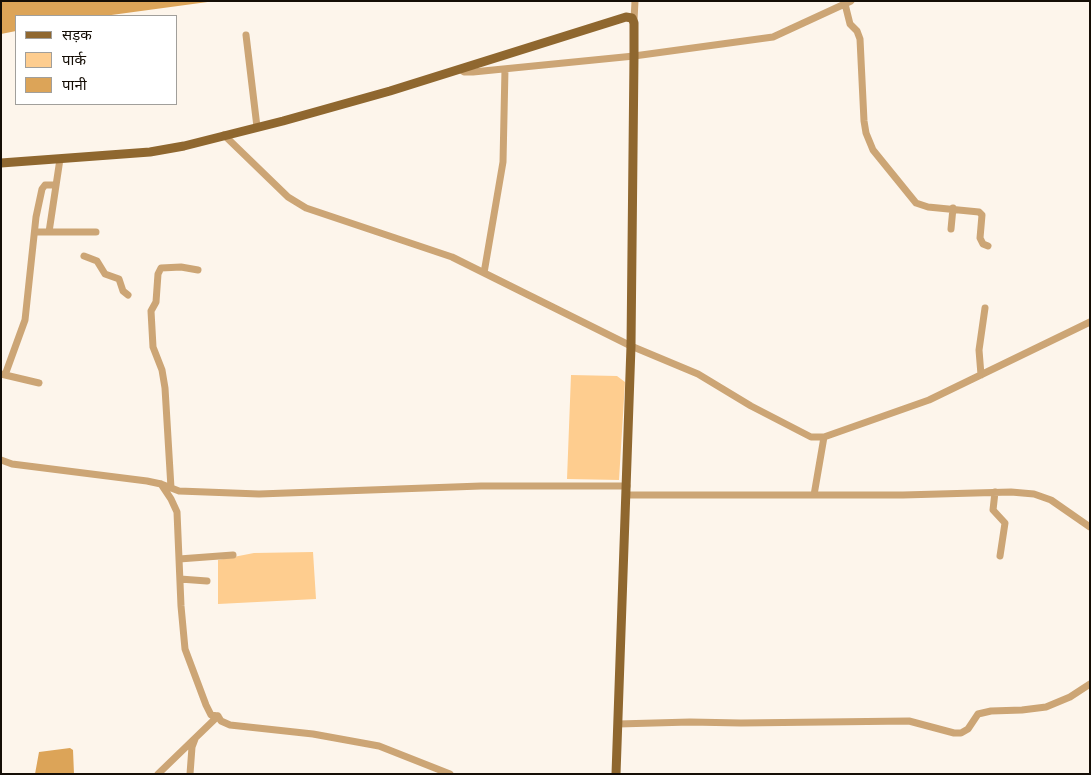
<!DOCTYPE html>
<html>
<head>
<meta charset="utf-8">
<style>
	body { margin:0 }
	#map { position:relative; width:1091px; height:775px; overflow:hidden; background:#fdf5eb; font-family:"Open Sans","Noto Sans Devanagari",sans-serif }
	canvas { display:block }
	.frame { position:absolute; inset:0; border:2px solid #150e06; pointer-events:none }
	.legend { position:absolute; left:15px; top:15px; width:162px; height:90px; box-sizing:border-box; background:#fff; border:1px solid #a19f9b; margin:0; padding:6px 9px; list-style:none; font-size:15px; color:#150e06 }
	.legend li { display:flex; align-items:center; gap:10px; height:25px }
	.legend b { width:25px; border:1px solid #a19f9b }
</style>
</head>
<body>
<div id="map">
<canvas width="1091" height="775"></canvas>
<div class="frame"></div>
<ul class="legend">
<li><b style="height:6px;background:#8f672f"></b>सड़क</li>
<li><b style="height:14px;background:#fecd8f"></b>पार्क</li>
<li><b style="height:14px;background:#dca458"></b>पानी</li>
</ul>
</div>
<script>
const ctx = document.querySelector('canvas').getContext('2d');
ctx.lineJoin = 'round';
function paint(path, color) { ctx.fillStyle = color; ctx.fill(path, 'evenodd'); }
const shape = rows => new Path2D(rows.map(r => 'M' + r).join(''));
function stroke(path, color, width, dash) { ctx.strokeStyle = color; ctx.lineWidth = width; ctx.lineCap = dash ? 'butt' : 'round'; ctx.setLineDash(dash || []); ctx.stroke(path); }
paint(shape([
	[571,375,617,376,625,382,619,480,567,479],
	[313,552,316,599,218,604,218,560,254,553]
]), '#fecd8f');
paint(shape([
	[1,1,215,1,104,16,16,16,16,31,1,34],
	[70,748,73,750,74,774,35,774,39,752]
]), '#dca458');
stroke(shape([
	[845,4,850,24,857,31,860,39,864,121,866,133,873,150,916,203,928,207,979,212,982,215,980,238,983,244,988,246],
	[634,20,635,1],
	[246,35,257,127],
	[460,69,464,72,473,72,634,56,773,37,851,1],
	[224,135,288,197,306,208,452,257,631,346,698,374,751,406,811,437,824,437,929,400,1090,322],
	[951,229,953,208],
	[35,232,96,232],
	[49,232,60,159],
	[84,256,97,261,105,274,119,279,123,291,128,295],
	[484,273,503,162,505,69],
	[1,374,39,383],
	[5,375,25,320,36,217,42,189,45,185,56,185],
	[981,375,979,350,985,308],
	[1,460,12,464,147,481,161,484,179,491,259,494,481,486,627,486],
	[161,484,171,499,177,512,181,606,185,649,206,705,211,715,218,716,221,721,230,725,313,734,379,746,450,774],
	[171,488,165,388,162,370,153,347,151,311,156,302,158,274,161,268,181,267,198,270],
	[995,492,993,510,1005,523,1000,556],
	[626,495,903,495,1011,492,1034,494,1051,500,1090,527],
	[814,495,824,437],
	[179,559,233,555],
	[180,579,207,581],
	[618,724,690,722,741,723,909,721,954,733,961,733,968,729,978,714,991,711,1022,710,1046,707,1070,697,1090,684],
	[158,774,218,716],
	[190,774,192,747,195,739]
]), '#cca575', 7);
stroke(shape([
	[1,163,150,152,184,146,283,121,390,91,626,17,632,18,634,23,634,56,631,346,616,774]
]), '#8f672f', 9);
</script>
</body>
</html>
